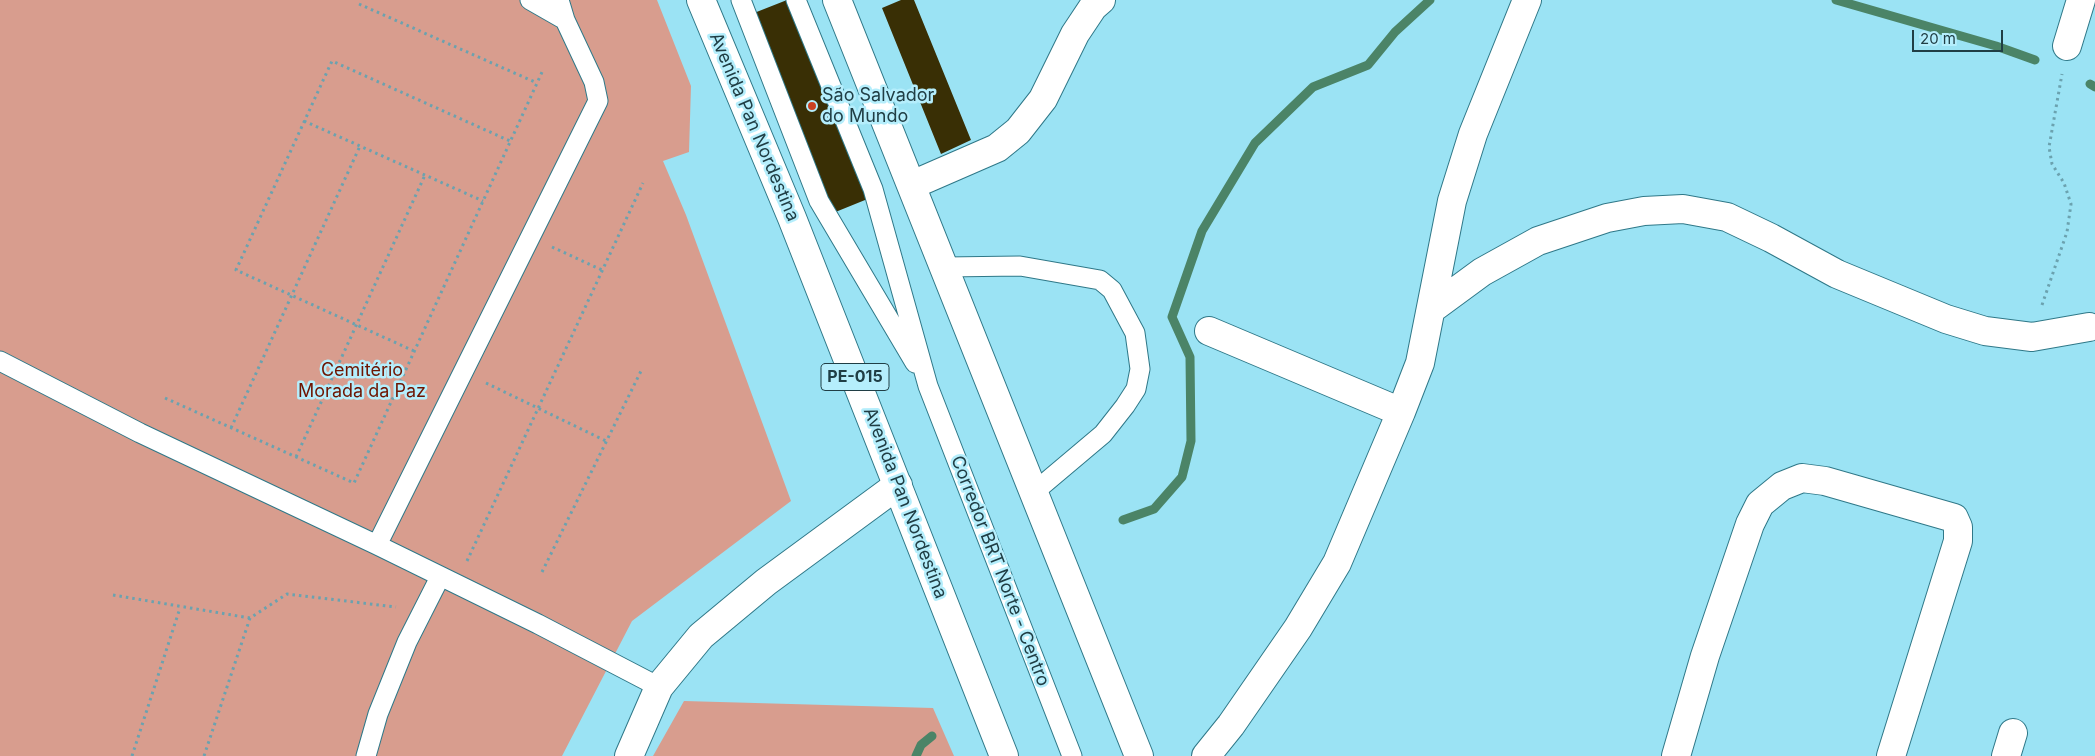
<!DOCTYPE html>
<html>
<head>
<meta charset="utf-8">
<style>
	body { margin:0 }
	#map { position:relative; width:2095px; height:756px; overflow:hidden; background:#9be3f4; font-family:Inter,sans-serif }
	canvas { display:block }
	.scale { position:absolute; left:1912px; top:30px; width:91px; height:22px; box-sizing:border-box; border:2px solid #203e45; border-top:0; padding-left:6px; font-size:15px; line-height:18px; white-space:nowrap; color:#203e45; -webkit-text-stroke:4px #b5eefc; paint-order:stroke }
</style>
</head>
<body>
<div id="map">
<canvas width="2095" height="756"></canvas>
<div class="scale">20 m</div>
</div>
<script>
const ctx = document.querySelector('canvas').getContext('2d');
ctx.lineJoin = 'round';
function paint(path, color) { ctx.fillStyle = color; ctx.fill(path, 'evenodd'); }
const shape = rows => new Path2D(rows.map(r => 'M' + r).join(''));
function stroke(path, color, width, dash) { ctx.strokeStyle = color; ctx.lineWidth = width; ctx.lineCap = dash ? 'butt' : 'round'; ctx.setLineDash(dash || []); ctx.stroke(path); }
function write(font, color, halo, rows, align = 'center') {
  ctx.font = font + ' Inter,sans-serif'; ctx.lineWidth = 5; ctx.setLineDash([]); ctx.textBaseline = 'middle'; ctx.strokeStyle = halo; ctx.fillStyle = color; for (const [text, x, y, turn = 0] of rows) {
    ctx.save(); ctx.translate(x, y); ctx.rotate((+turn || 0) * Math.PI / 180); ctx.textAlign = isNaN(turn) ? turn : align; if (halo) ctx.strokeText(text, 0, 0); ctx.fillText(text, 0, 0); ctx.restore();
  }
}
paint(shape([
	[0,0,657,0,691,86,689,152,663,161,686,215,791,501,632,621,562,756,0,756],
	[684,701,933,708,954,756,653,756]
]), '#d89d8e');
stroke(shape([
	[1836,0,1996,46,2035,60],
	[2090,84,2095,87],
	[1123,520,1154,509,1182,477,1191,441,1190,357,1172,317,1202,231,1255,143,1313,87,1368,65,1395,32,1430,0],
	[916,756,921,745,932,736]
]), '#4b8467', 9);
paint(shape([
	[787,0,870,198,833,213,754,13],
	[901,0,914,0,971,140,941,154,882,8]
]), '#392f05');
const lane = shape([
	[530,0,565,20],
	[741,0,819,201,915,363],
	[796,0,873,189,928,386,1072,756],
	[945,267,1020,266,1100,280,1112,290,1135,333,1140,369,1136,389,1125,406,1103,434,1033,493],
	[0,361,140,433,377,545,538,624,659,687],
	[377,545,598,101,594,82,565,20,559,0],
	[366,756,378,714,407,642,440,577]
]);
const street = shape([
	[2067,46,2081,0],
	[912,185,997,148,1018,131,1043,99,1075,34,1093,7,1101,0],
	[1433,308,1482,272,1538,241,1607,218,1644,211,1683,209,1727,217,1771,238,1837,274,1946,319,1985,331,2032,337,2089,327],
	[1209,331,1401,412],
	[629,756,659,687,701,636,766,582,898,485],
	[1206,756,1231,725,1298,628,1337,563,1401,412,1420,363,1452,201,1473,134,1527,0],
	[1676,756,1705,656,1750,524,1760,504,1782,486,1802,478,1825,481,1954,518,1958,527,1958,541,1891,756],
	[2006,756,2013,733]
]);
const highway = shape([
	[701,0,792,218,1004,756],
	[837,0,1139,756]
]);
stroke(lane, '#2f7888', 21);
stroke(street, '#2f7888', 30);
stroke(highway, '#2f7888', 30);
stroke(shape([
	[359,4,537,83],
	[304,121,483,201],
	[552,247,602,270],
	[2042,305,2067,232,2071,204,2064,183,2052,164,2049,147,2062,74],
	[414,351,236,270,332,61,510,141],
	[486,383,606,441],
	[165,398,354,483,543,70],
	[231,428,360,146],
	[296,457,425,175],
	[467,561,643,183],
	[542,572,642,369],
	[113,595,250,618,287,594,396,607],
	[132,756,180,608],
	[204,756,250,618]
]), '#6ba2af', 3, [2.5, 4]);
stroke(lane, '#fff', 19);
stroke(street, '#fff', 28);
stroke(highway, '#fff', 28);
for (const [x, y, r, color] of [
	[812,106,5,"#cb4121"]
]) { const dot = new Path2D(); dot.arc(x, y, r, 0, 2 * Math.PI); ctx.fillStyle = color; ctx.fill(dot); stroke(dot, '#b5eefc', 2); }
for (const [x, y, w] of [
	[855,377,68]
]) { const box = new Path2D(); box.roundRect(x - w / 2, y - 13.5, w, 27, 4); ctx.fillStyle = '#b5eefc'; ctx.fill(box); stroke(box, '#203e45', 1); }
write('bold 16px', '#203e45', null, [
	["PE-015",855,377]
]);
write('18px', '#203e45', '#b5eefc', [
	["São Salvador",822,96],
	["do Mundo",822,117]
], 'left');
write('18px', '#203e45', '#b5eefc', [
	["Avenida Pan Nordestina",754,127,67],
	["Avenida Pan Nordestina",905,503,69],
	["Corredor BRT Norte - Centro",1000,571,69]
]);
write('18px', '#6e1400', '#b5eefc', [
	["Cemitério",362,371],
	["Morada da Paz",362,392]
]);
</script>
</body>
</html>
